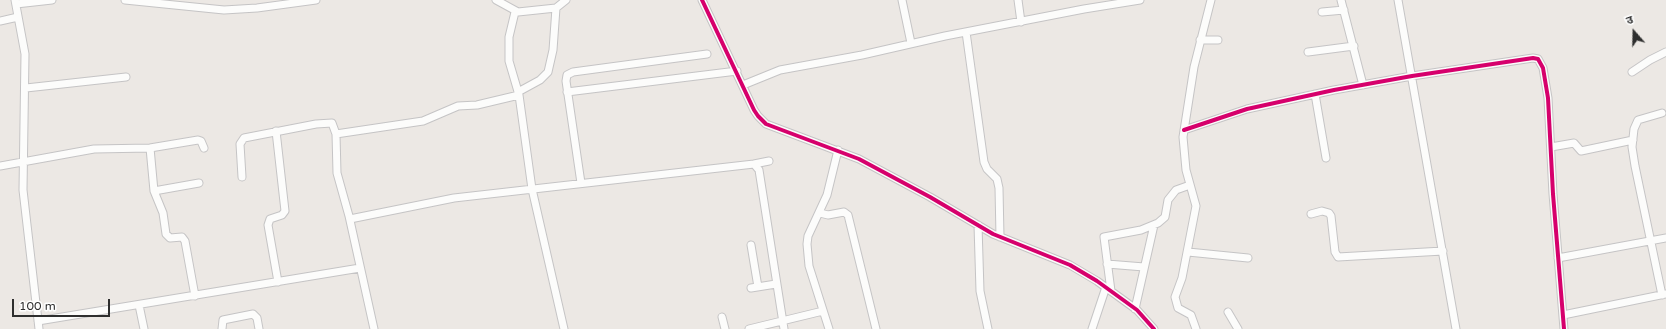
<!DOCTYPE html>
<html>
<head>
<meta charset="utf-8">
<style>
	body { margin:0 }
	#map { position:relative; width:1666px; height:329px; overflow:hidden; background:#ece8e4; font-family:"Varela Round","Noto Sans Devanagari",sans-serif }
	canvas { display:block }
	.north { position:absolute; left:1614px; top:12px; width:40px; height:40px; -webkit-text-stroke:3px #fff; paint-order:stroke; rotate:340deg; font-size:11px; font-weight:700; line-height:16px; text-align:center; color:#2e2e2e }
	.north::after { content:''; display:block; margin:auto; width:14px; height:18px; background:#2e2e2e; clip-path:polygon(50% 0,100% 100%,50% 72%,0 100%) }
	.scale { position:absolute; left:12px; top:299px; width:98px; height:18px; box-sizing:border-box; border:2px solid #2e2e2e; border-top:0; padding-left:5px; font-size:12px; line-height:14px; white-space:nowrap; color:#2e2e2e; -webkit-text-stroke:3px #fff; paint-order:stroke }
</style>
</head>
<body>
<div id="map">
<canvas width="1666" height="329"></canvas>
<div class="north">उ</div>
<div class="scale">100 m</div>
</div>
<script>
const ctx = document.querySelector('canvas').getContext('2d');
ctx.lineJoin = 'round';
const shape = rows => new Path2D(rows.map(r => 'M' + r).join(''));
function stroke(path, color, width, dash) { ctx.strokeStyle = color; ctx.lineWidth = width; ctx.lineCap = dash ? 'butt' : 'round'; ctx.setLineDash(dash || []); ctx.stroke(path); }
const street = shape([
	[15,0,25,54,23,190,39,329],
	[125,0,224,10,257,8,316,0],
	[496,0,518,12,556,8,566,0],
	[702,0,754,110,758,116,766,124,859,159,930,197,993,234,1070,265,1097,281,1137,310,1154,329],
	[902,0,911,43],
	[1018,0,1021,22],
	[1341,0,1363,85],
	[1398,0,1456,329],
	[16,4,52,0],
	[515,12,509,37,509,61,519,95,532,189,564,329],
	[1322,12,1344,10],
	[0,21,18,17],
	[966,32,984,162,987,169,997,179,999,188,1000,237],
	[1200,40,1218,40],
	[1308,52,1354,46],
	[1632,72,1650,60,1666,52],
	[743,85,780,70,862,55,945,36,1084,9,1140,0],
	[26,88,126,77],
	[518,92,540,80,548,72,553,50,556,8],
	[567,92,737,71],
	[1315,94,1326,158],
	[1184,130,1247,109,1334,90,1412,76,1533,58,1538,59,1543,68,1548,98,1553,194,1564,329],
	[276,131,285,211,282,215,270,219,268,225,278,282],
	[336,134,423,121,458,106,477,105,519,95],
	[1551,147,1574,143,1581,151,1633,140],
	[150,148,154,191,163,213,166,234,170,238,182,237,185,241,195,296],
	[754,164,769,161],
	[0,166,94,149,150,148,198,140,201,141,204,148],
	[242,177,240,144,244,138,316,124,332,123,336,134,337,173,349,216,374,329],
	[581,183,566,81,567,75,573,72,707,54],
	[154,191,199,183],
	[820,213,828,215,844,212,848,215,876,329],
	[1311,214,1322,211,1329,213,1331,216,1335,252,1338,257,1443,251],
	[350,219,454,198,754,164,759,170,784,329],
	[978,225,980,291,988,329],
	[751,245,758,287],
	[1188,252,1248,258],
	[1558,258,1666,238],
	[1107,264,1144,267],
	[751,288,776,284],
	[1111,291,1104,237,1141,230,1158,223,1165,217,1168,200,1176,190,1190,185],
	[1662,295,1635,166,1632,147,1634,129,1638,120,1662,113],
	[139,305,144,329],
	[1135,309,1154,225],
	[1228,312,1238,329],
	[1563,315,1666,294],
	[722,317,725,329],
	[38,321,360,268],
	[222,329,223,320,253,314,257,318,259,329],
	[749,329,823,311],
	[829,329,809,266,807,244,808,236,827,195,838,150],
	[1092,329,1106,287],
	[1196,329,1191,315,1178,308,1175,297,1182,278,1196,206,1186,170,1183,137,1194,67,1211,0]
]);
stroke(street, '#c5c4c5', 9);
stroke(street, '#fcfcfb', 7);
stroke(shape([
	[702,0,754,110,758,116,766,124,859,159,930,197,993,234,1070,265,1097,281,1137,310,1154,329],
	[1184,130,1247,109,1334,90,1412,76,1533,58,1538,59,1543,68,1548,98,1553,194,1564,329]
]), '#d6006c', 4);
</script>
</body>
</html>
